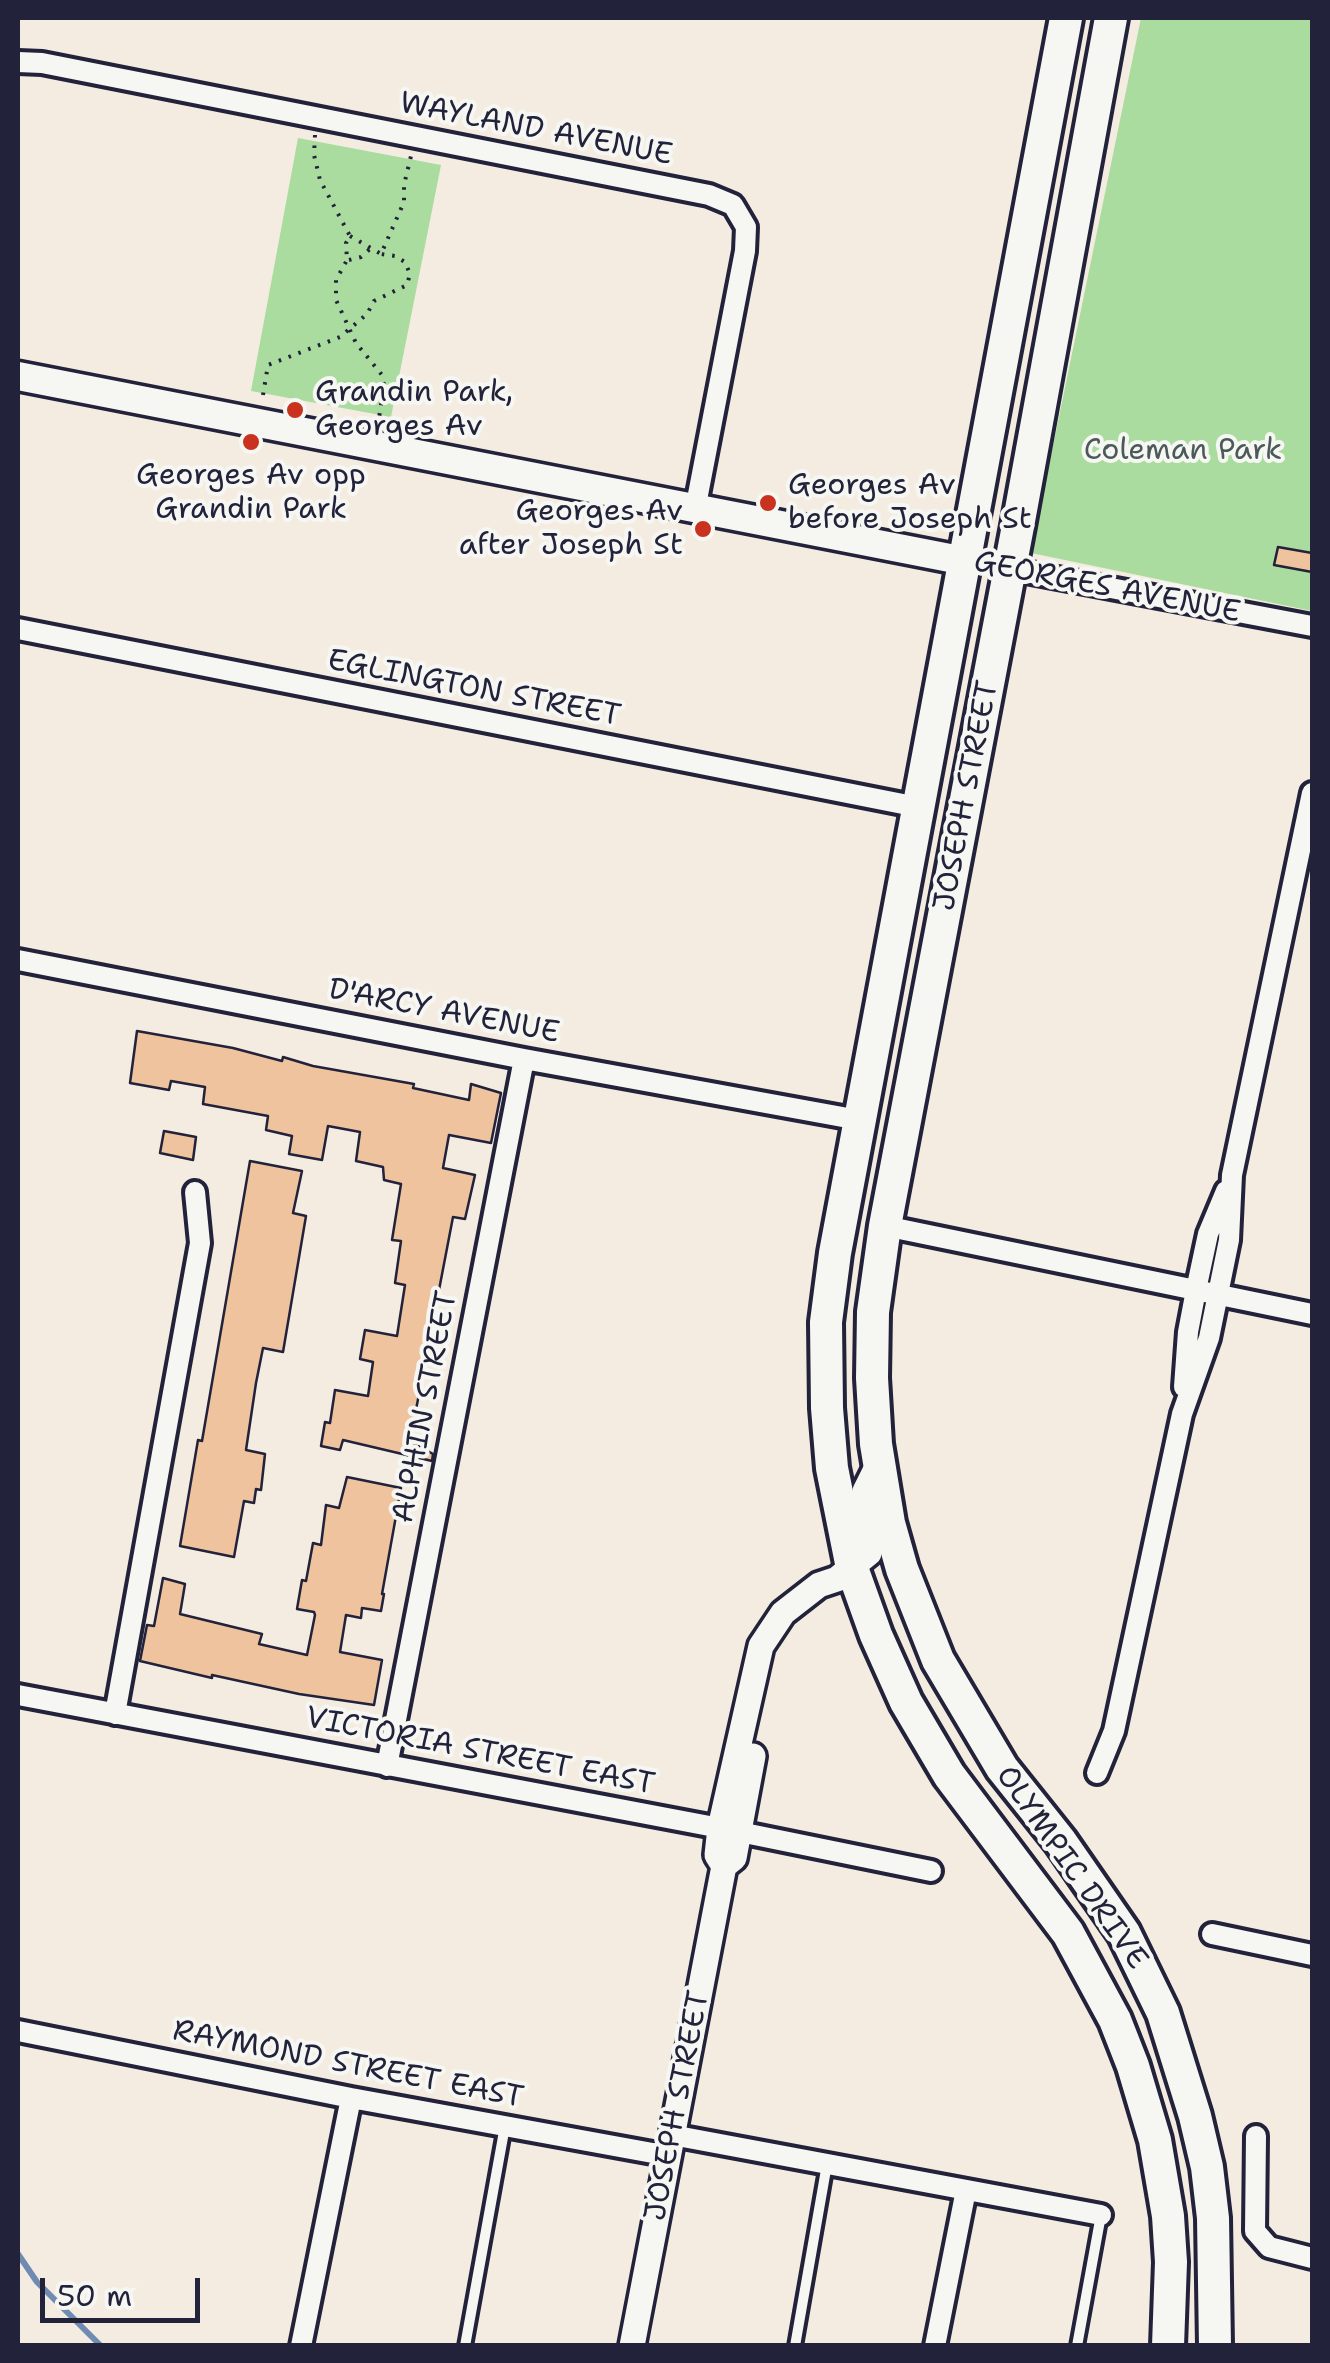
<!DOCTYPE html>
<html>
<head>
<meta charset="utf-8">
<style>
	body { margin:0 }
	#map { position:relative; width:1330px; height:2363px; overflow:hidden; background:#f4ece1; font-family:"Shantell Sans",sans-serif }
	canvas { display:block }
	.frame { position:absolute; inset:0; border:20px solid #22223b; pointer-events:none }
	.scale { position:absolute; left:40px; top:2278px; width:160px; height:45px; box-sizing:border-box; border:5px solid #22223b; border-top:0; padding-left:12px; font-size:30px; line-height:35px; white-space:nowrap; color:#22223b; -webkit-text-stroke:8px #f6f6f2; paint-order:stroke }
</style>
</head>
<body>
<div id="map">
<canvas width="1330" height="2363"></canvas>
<div class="frame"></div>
<div class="scale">50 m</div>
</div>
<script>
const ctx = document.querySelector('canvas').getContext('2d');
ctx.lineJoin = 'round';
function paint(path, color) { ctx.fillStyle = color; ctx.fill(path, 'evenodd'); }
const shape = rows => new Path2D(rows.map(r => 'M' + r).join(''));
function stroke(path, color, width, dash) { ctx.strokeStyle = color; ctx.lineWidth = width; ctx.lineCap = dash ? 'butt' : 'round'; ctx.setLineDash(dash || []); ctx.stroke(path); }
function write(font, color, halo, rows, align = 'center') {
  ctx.font = font + ' "Shantell Sans",sans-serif'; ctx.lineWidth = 8; ctx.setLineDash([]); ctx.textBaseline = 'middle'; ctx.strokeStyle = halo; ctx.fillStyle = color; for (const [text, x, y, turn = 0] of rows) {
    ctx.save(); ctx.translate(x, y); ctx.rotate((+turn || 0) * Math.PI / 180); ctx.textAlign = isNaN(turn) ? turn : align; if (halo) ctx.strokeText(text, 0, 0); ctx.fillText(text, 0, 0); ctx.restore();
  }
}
paint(shape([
	[1141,18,1312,18,1312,611,1031,553],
	[298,138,441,165,391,417,251,391]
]), '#a9dc9e');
stroke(shape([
	[18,2254,37,2282,101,2346]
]), '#6f8bb1', 6);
const building = shape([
	[1278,547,1312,553,1312,572,1274,565,1278,547],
	[137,1031,233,1048,282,1061,283,1057,313,1066,414,1084,413,1088,469,1100,471,1084,501,1093,491,1143,449,1135,443,1168,475,1175,465,1219,453,1217,410,1441,433,1454,432,1461,343,1440,340,1450,321,1446,325,1422,330,1423,335,1390,368,1396,373,1362,360,1359,365,1330,397,1336,405,1285,395,1283,401,1241,392,1240,401,1184,384,1180,383,1167,356,1161,360,1132,328,1126,322,1160,289,1154,292,1136,266,1130,268,1116,203,1104,205,1087,171,1081,169,1090,130,1083,137,1031],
	[164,1131,196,1137,193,1160,160,1153,164,1131],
	[250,1161,302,1171,293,1213,306,1216,283,1352,263,1348,256,1383,246,1450,265,1454,261,1490,256,1489,254,1503,244,1501,234,1557,180,1546,198,1440,202,1441,250,1161],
	[347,1477,401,1488,382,1594,384,1594,381,1611,362,1608,361,1618,346,1615,340,1652,382,1660,374,1705,299,1694,212,1675,212,1678,140,1661,147,1625,154,1626,163,1578,185,1584,180,1614,262,1634,259,1644,307,1655,315,1615,314,1612,297,1609,302,1580,306,1581,313,1543,321,1545,326,1505,339,1508,347,1477]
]);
paint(building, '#eec39d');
stroke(building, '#22223b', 2.5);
const service = shape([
	[465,2346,505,2126],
	[795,2346,827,2164],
	[1077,2346,1101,2215]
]);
const minor = shape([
	[18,62,42,63,709,195,733,205,746,227,745,251,695,510],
	[1010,569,1312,626],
	[18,629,918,807],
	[18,960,524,1059,859,1120],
	[885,1226,1312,1314],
	[1184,1387,1188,1332,1196,1290,1208,1234,1226,1191],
	[18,1695,720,1828,931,1871],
	[115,1714,200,1243,195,1192],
	[387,1766,524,1059],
	[1097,1773,1114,1731,1182,1414,1209,1338,1229,1240,1232,1175,1312,793],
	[1212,1934,1312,1955],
	[18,2031,351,2098,669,2156],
	[672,2135,1101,2215],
	[1256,2136,1255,2231,1269,2247,1312,2258],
	[301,2346,351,2098],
	[935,2346,966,2190]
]);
const tertiary = shape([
	[724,1866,734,1858,753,1756],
	[632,2346,724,1866,717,1855,720,1828,761,1646,783,1613,819,1585,837,1579,869,1553,865,1491,878,1465]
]);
const secondary = shape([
	[18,376,965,561]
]);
const trunk = shape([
	[1066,18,835,1253,826,1322,827,1408,832,1468,852,1568,876,1635,906,1702,949,1775,1068,1933,1115,2020,1133,2066,1155,2140,1168,2216,1171,2262,1168,2346],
	[1111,18,1018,526,885,1226,873,1312,872,1378,876,1444,889,1523,902,1569,938,1660,1002,1768,1061,1842,1124,1933,1163,2013,1195,2116,1207,2167,1213,2218,1215,2346]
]);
stroke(service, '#22223b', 18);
stroke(minor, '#22223b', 28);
stroke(tertiary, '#22223b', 32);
stroke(secondary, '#22223b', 35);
stroke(trunk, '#22223b', 40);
stroke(shape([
	[315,135,314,155,320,180,350,236,346,243,347,260,336,280,336,300,356,343,382,375,384,386,379,418],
	[350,236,381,254,404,202,404,185,411,156],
	[349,260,361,257,370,249],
	[263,395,268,365,340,337,367,314,374,301,407,285,410,274,405,262,395,256,381,254]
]), '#22223b', 4, [2.5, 8]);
stroke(service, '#f6f6f2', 10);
stroke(minor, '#f6f6f2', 20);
stroke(tertiary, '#f6f6f2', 25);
stroke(secondary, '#f6f6f2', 28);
stroke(trunk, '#f6f6f2', 32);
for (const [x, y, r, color] of [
	[295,410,10,"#c8321e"],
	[251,442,10,"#c8321e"],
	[768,503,10,"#c8321e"],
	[703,529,10,"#c8321e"]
]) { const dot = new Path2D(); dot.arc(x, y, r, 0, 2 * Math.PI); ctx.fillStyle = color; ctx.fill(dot); stroke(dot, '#f6f6f2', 4); }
write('30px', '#22223b', '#f6f6f2', [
	["WAYLAND AVENUE",536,130,11],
	["GEORGES AVENUE",1107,588,11],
	["EGLINGTON STREET",474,689,11],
	["JOSEPH STREET",967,796,-79],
	["D'ARCY AVENUE",444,1012,11],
	["ALPHIN STREET",426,1407,-79],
	["VICTORIA STREET EAST",480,1752,11],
	["OLYMPIC DRIVE",1071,1868,55],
	["RAYMOND STREET EAST",348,2065,11],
	["JOSEPH STREET",678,2106,-79]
]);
write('30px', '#22223b', '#f6f6f2', [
	["Grandin Park,",315,393],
	["Georges Av",315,427],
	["Georges Av opp",251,476,"center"],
	["Grandin Park",251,510,"center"],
	["Georges Av",788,486],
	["before Joseph St",788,520],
	["Georges Av",683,512,"right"],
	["after Joseph St",683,546,"right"]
], 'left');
write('30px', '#4a5a59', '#f6f6f2', [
	["Coleman Park",1183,451]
]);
</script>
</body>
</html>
